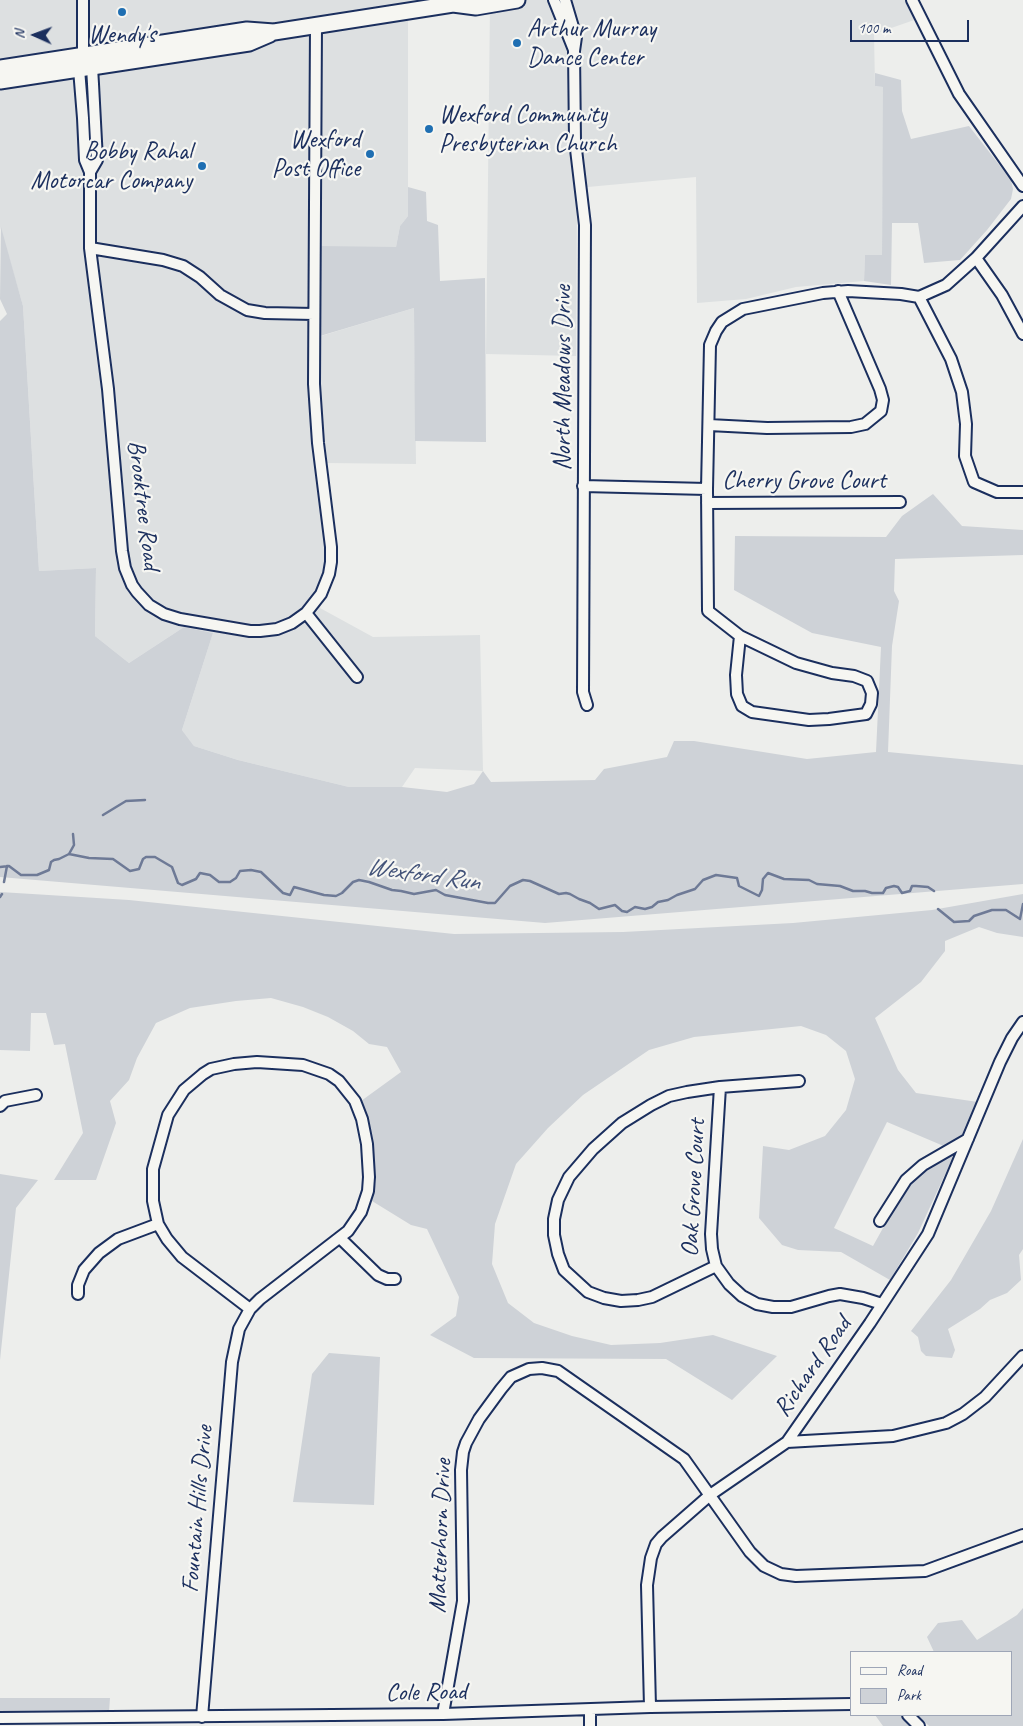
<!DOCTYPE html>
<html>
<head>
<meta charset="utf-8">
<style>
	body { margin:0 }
	#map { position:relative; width:1023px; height:1726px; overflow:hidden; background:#edeeec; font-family:Caveat,sans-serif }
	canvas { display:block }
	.legend { position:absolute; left:850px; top:1651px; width:162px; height:65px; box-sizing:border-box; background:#f6f6f2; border:1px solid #9ea6b7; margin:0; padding:6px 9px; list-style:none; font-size:15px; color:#1b2f5e }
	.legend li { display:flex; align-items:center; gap:10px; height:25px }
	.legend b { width:25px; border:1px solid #9ea6b7 }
	.north { position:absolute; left:10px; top:10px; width:50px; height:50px; -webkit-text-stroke:4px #f6f6f2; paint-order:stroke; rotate:272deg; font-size:14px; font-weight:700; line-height:20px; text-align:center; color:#1b2f5e }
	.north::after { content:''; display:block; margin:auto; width:18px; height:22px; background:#1b2f5e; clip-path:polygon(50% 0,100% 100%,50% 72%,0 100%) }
	.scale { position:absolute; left:850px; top:20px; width:119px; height:22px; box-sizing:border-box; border:2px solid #1b2f5e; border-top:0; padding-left:6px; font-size:15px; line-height:18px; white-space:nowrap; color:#1b2f5e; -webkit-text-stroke:4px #f6f6f2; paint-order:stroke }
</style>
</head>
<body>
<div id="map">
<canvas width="1023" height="1726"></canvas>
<ul class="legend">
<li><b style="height:6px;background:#f6f6f2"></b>Road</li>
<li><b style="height:14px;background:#ced2d7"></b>Park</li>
</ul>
<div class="north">N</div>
<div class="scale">100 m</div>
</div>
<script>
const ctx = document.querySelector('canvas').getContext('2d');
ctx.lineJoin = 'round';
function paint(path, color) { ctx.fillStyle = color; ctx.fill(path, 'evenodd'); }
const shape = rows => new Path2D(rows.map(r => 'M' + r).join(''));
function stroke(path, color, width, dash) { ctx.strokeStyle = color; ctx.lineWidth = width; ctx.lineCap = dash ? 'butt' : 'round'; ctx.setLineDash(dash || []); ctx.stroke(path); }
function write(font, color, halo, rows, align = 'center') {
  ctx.font = font + ' Caveat,sans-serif'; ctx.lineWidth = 4.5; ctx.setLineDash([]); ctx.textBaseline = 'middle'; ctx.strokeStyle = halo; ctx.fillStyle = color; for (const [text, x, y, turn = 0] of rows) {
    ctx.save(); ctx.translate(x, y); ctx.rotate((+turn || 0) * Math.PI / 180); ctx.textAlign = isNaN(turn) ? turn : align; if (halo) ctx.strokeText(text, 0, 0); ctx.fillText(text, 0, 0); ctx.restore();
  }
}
paint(shape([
	[0,0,912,0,920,18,874,34,875,86,884,87,882,255,865,255,864,281,796,287,746,299,697,303,696,177,577,188,576,356,486,354,490,5,408,11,408,216,400,226,396,247,321,336,414,308,416,464,327,463,335,563,320,608,373,637,480,635,483,771,415,768,402,787,349,787,238,760,194,746,182,730,213,633,184,627,129,663,95,636,96,568,39,571,23,306,0,227]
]), '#dde0e1');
paint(shape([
	[875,73,901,80,902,111,911,139,969,126,1011,180,1013,189,1011,199,987,230,960,260,924,263,918,223,892,223,891,285,864,281,865,255,882,255,883,87,875,86],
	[408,187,426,192,427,221,438,225,440,281,485,278,486,442,415,441,414,308,320,336,320,246,396,247,400,226,408,216],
	[1,227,23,306,39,571,96,568,95,636,129,663,184,627,213,633,182,730,194,746,238,760,349,787,402,787,447,792,474,784,483,771,491,782,595,780,604,769,667,757,674,741,694,741,807,759,876,752,881,647,812,633,734,590,735,536,886,537,902,516,933,494,962,526,1023,530,1023,555,895,559,894,591,899,601,892,646,888,752,1023,765,1023,884,545,923,0,877,0,321,7,314,0,299],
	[0,892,129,900,454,934,623,932,793,923,932,910,1023,894,1023,937,997,933,979,927,945,941,945,951,921,982,875,1018,898,1070,916,1093,978,1102,966,1135,946,1147,887,1122,834,1228,873,1246,908,1183,925,1170,952,1153,954,1155,918,1233,890,1280,841,1252,798,1250,782,1245,759,1218,763,1146,789,1150,825,1136,846,1110,855,1079,846,1051,826,1035,801,1026,694,1037,649,1050,583,1095,548,1128,516,1164,495,1224,492,1264,508,1303,534,1323,572,1336,611,1345,660,1343,713,1335,777,1356,732,1400,666,1359,474,1358,430,1335,456,1316,459,1297,427,1229,411,1225,372,1201,376,1180,373,1144,361,1101,401,1072,387,1047,369,1044,353,1031,328,1017,303,1007,271,998,236,1001,190,1008,156,1023,137,1058,129,1080,110,1101,116,1123,96,1180,54,1180,83,1133,65,1044,54,1045,46,1013,31,1013,30,1051,0,1050],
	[1023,1139,1023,1249,1019,1255,1021,1280,1007,1293,990,1300,980,1309,948,1329,955,1350,952,1358,926,1356,921,1351,918,1337,911,1331,951,1280,991,1211],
	[0,1174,38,1180,16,1208,0,1360],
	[329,1353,380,1357,374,1505,293,1502,312,1374],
	[1023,1608,1023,1726,929,1726,918,1715,1012,1715,1012,1652,934,1652,927,1637,938,1623,962,1620,977,1640,1017,1615],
	[0,1698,110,1698,109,1712,0,1713],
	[875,1715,898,1715,903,1716,911,1726,883,1726]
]), '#ced2d7');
stroke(shape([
	[103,815,126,801,145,800],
	[69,854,74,845,73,834],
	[0,867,9,866,21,875,37,875,49,870,51,862,54,860,59,859,69,854,89,858,113,859,130,871,139,869,143,859,146,857,155,857,172,867,178,883,182,885,196,879,200,873,210,875,219,882,230,882,236,878,240,871,251,870,261,872,283,893,290,895,294,887,324,895,336,896,342,893,353,882,359,880,369,882,392,890,401,891,414,894,436,890,445,895,488,903,495,903,510,886,523,880,530,881,559,894,566,893,570,894,579,899,590,903,599,909,615,905,622,911,627,912,635,907,645,909,652,907,658,902,668,900,677,895,695,889,703,880,716,875,737,878,739,886,759,896,762,890,763,879,768,873,784,879,809,880,817,884,840,886,853,891,865,891,872,893,883,893,886,888,894,886,898,887,902,893,910,891,912,886,916,886,928,887,934,891],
	[4,882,7,866],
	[0,897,2,894],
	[938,909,954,922,969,921,974,916,992,910,1006,910,1020,919,1023,904]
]), '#6e7a96', 2.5);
const minor = shape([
	[83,0,83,55,79,69,83,118,85,160,90,172,90,248,108,389,122,551,125,568,132,585,137,592,149,605,164,614,180,619,250,631,260,631,277,629,292,623,306,613,321,594,329,574,331,562,331,547,318,443,314,384,316,25],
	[554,0,574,50],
	[565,0,576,37,574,51,575,141,585,225,583,692,587,705],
	[912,0,959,94,1023,186],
	[89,63,92,67,93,84,97,160,90,172],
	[90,248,163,260,183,266,200,277,220,295,247,310,265,313,314,314],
	[976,258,1002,295,1023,334],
	[919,297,951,359,962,392,966,424,965,456,974,482,997,492,1023,492],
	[709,425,767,428,851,427,865,424,881,411,883,400,880,389,838,291],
	[583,486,707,489],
	[707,503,900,502],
	[306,613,357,677],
	[740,636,708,611,707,489,710,345,716,331,722,322,743,309,823,293,848,291,901,294,919,297,946,285,976,258,1023,206],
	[740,636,796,663,832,673,854,676,867,681,872,693,871,704,866,714,829,719,809,720,752,712,742,706,737,694,736,675,740,636],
	[720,1087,711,1234,712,1249,716,1266,729,1284,742,1296,757,1304,773,1307,791,1307,829,1296,840,1294,863,1298,882,1304],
	[0,1106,5,1101,36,1095],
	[880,1221,906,1180,923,1165,968,1139],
	[340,1238,378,1275,387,1279,395,1279],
	[716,1266,652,1297,638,1300,621,1301,604,1298,588,1292,564,1270,558,1254,554,1235,554,1219,558,1200,569,1177,593,1149,622,1123,651,1105,669,1096,687,1092,720,1087,799,1081],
	[78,1294,78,1285,84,1270,99,1253,118,1239,158,1224],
	[787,1442,893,1436,946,1423,963,1414,985,1397,1023,1356],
	[650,1707,647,1585,651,1558,656,1544,662,1537,710,1495,787,1442,870,1323,928,1234,1000,1062,1012,1038,1023,1022],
	[590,1710,590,1726],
	[443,1714,463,1601,461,1470,463,1452,466,1443,479,1419,501,1389,511,1377,529,1369,542,1368,558,1371,684,1459,750,1552,764,1566,781,1574,796,1576,925,1571,1023,1535],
	[908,1715,919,1726],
	[202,1717,232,1362,239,1329,250,1309,260,1299,348,1231,361,1212,368,1191,369,1177,367,1144,362,1119,355,1101,339,1081,329,1074,303,1065,257,1062,234,1064,211,1069,203,1074,184,1090,168,1115,153,1169,153,1201,158,1224,167,1239,182,1257,250,1309],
	[0,1718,443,1714,650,1707,852,1704]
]);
const highway = shape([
	[0,68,247,30,274,32,453,4,476,7,517,0],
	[0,81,249,43,270,34]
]);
stroke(minor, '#1b2f5e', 14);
stroke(highway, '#1b2f5e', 19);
stroke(minor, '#f6f6f2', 10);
stroke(highway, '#f6f6f2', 15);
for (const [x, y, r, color] of [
	[122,12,5,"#1f6fb2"],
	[517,43,5,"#1f6fb2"],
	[429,129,5,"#1f6fb2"],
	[370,154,5,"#1f6fb2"],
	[202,166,5,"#1f6fb2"]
]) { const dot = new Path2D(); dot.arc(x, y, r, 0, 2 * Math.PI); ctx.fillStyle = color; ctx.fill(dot); stroke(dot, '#f6f6f2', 2); }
write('25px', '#1b2f5e', '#f6f6f2', [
	["Arthur Murray",527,29],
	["Dance Center",527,58],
	["Wendy's",122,35,"center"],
	["Wexford Community",439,115],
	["Presbyterian Church",439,144],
	["Wexford",360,140,"right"],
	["Post Office",360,169,"right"],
	["Bobby Rahal",192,152,"right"],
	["Motorcar Company",192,181,"right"]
], 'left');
write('25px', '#1b2f5e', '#f6f6f2', [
	["North Meadows Drive",563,378,-90],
	["Cherry Grove Court",804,481],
	["Brooktree Road",143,505,83],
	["Oak Grove Court",694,1188,-87],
	["Richard Road",813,1367,-55],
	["Fountain Hills Drive",198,1509,-85],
	["Matterhorn Drive",441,1536,-88],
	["Cole Road",426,1693,-1]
]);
write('italic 26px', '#44547a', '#f6f6f2', [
	["Wexford Run",423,875,8]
]);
</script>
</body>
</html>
